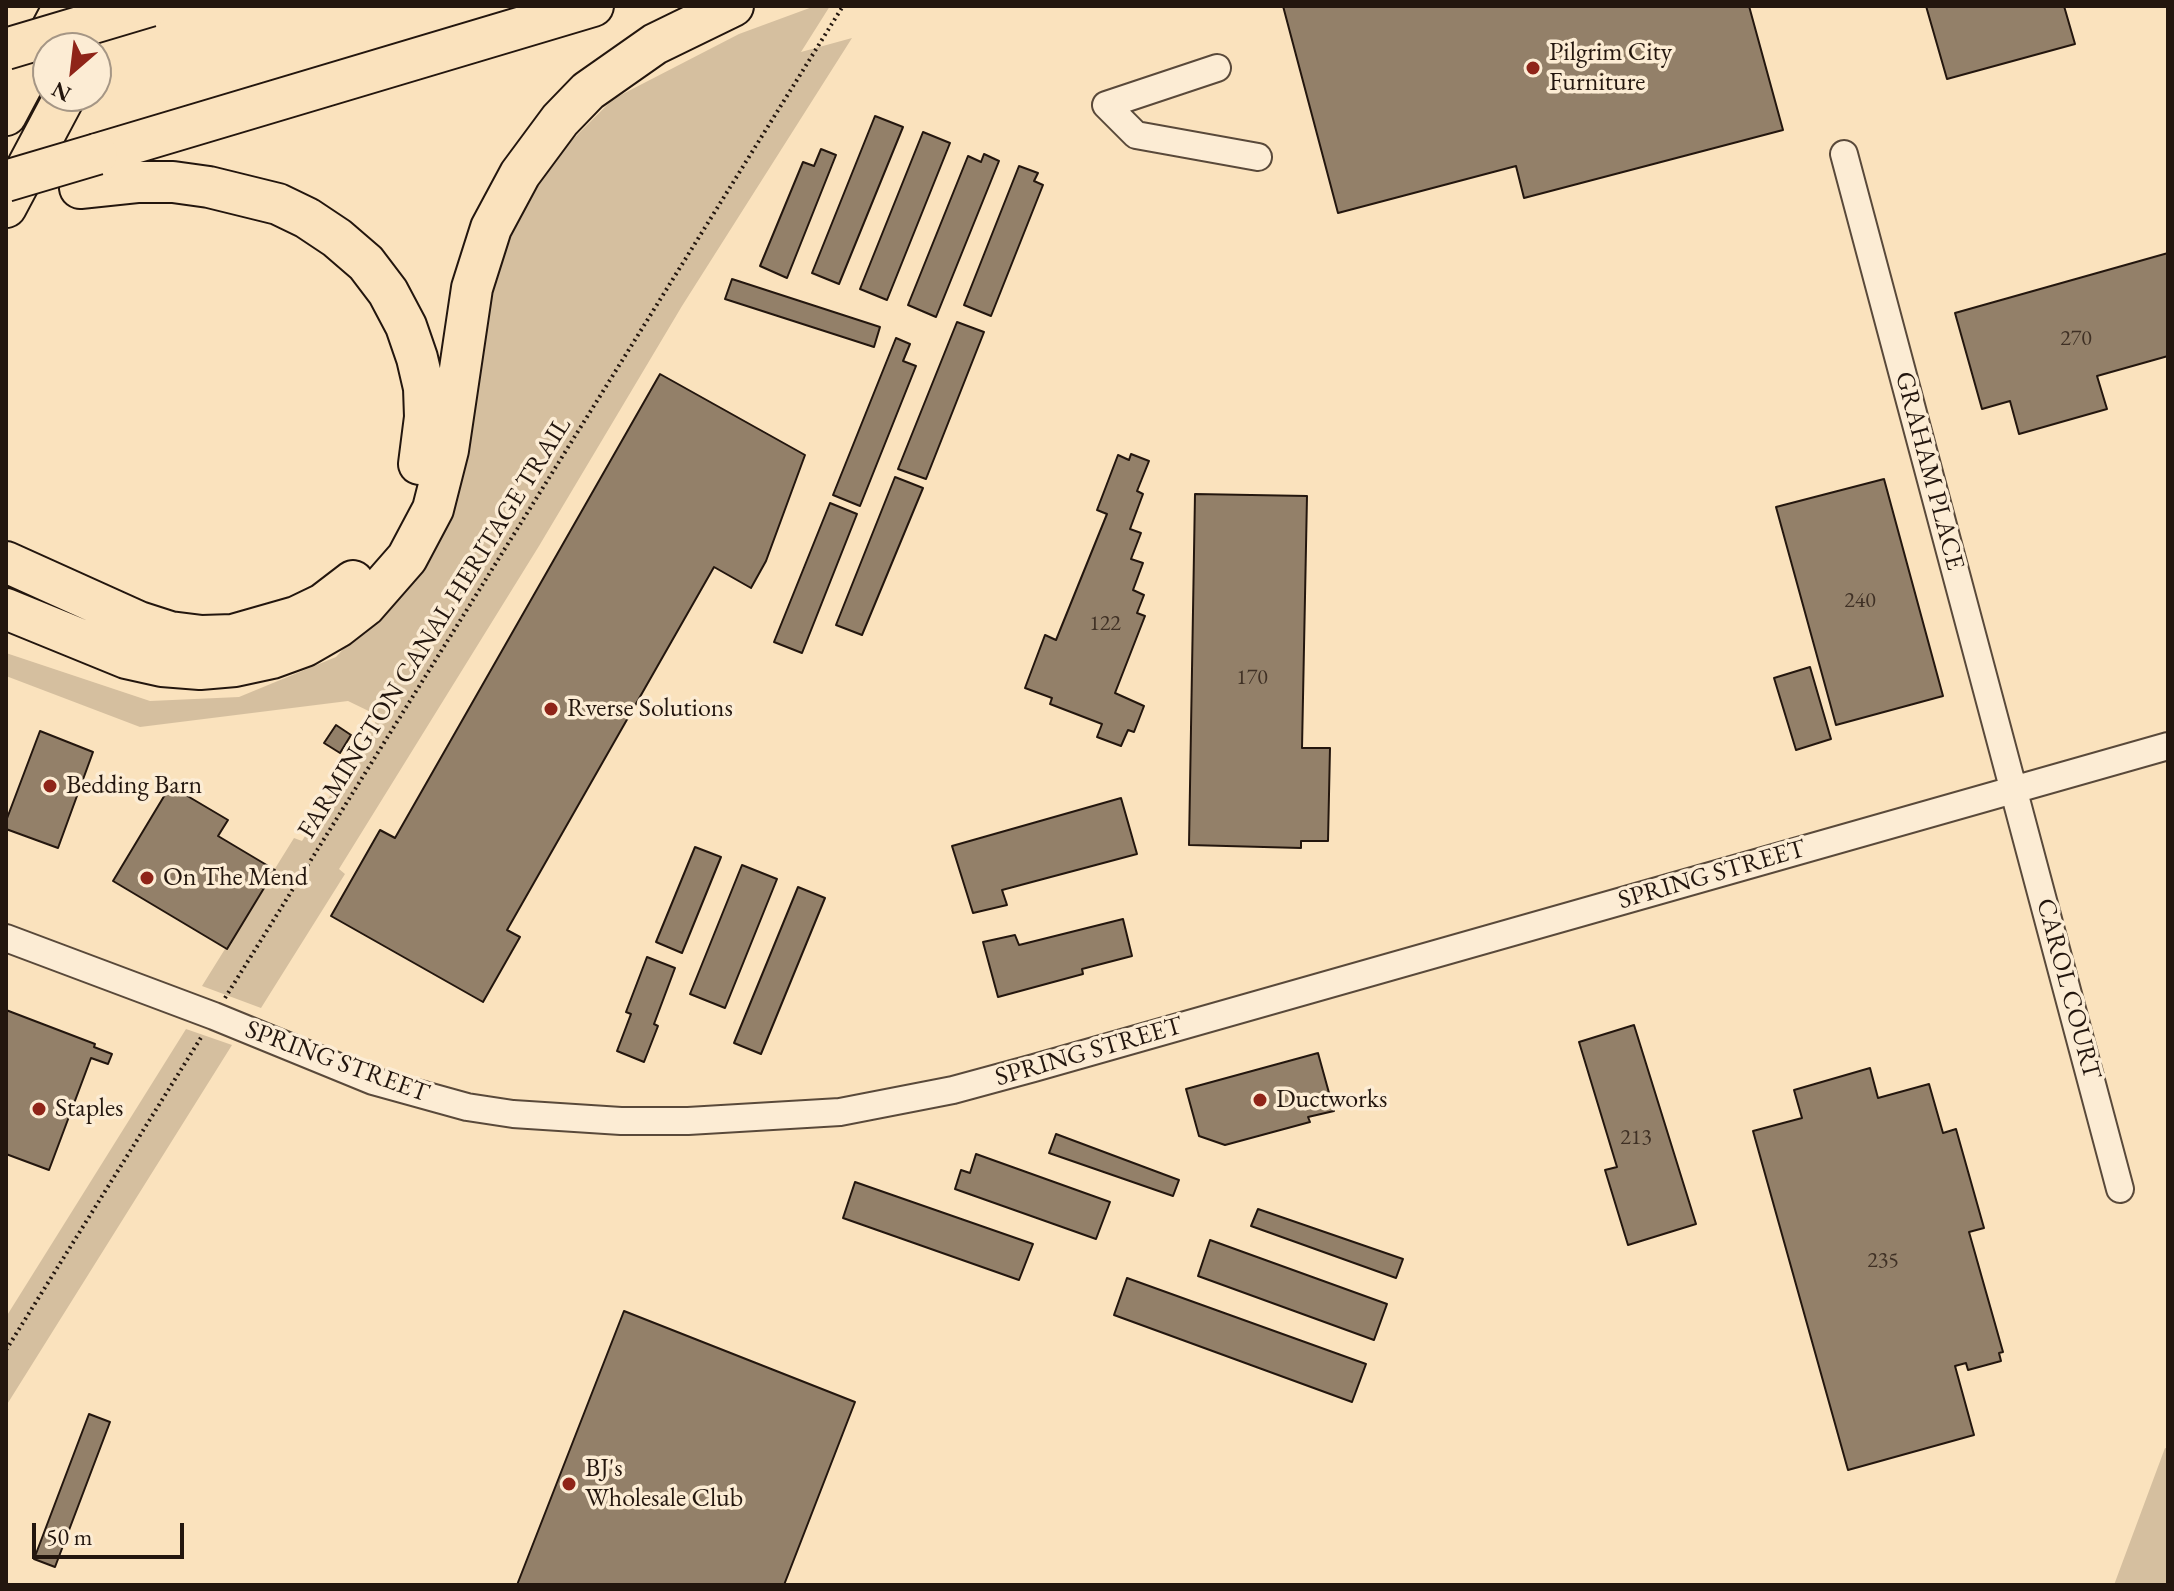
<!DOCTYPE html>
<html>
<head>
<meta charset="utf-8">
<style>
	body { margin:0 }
	#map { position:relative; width:2174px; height:1591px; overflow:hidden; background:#fae2bd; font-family:"EB Garamond",serif }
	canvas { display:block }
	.frame { position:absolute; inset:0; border:8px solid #23160e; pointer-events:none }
	.north { position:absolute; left:32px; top:32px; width:80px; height:80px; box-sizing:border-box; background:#fcecd4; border:2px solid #a59685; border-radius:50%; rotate:208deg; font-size:22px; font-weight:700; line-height:32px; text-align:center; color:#23160e }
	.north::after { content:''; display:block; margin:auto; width:28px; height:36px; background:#8f2418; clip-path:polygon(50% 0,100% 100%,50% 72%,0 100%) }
	.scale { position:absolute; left:32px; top:1523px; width:152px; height:36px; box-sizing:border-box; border:4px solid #23160e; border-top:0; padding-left:10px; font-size:24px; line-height:28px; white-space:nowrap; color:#23160e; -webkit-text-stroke:6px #fcecd4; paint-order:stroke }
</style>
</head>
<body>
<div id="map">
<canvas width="2174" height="1591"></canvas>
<div class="frame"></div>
<div class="north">N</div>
<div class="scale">50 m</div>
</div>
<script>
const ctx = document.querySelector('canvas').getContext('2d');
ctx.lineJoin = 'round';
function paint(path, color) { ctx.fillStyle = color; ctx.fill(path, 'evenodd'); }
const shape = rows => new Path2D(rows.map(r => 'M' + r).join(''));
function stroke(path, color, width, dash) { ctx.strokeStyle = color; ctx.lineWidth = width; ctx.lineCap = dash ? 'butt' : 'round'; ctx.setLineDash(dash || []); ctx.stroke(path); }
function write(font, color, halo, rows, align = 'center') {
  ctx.font = font + ' "EB Garamond",serif'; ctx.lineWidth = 7; ctx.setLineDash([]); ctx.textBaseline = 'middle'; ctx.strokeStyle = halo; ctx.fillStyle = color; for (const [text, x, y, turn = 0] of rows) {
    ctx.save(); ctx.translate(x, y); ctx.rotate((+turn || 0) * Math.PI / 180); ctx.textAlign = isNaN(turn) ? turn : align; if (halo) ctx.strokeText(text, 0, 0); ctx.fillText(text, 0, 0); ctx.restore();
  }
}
paint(shape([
	[815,6,830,6,801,52,852,38,682,306,539,546,339,869,345,874,261,1008,202,986,294,838,302,841,379,716,348,701,140,727,6,676,6,653,150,701,239,697,336,657,397,591,487,303,512,233,542,170,613,99,739,34],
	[186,1029,232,1045,6,1406,6,1317],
	[2165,1448,2168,1449,2168,1585,2114,1585]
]), '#d5bf9f');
const building = shape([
	[1283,6,1749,6,1783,130,1524,198,1516,166,1338,213,1283,6],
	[1926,6,2064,6,2075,44,1947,79,1926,6],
	[875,116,903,127,839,284,812,273,875,116],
	[923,132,950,143,887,300,860,289,923,132],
	[821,149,836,155,787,278,760,266,803,162,814,166,821,149],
	[984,154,999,161,936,317,908,305,968,156,981,162,984,154],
	[1019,166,1038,173,1034,181,1043,185,991,316,964,305,1019,166],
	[2168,253,2168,356,2097,376,2107,409,2019,434,2010,401,1982,409,1955,313,2168,253],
	[732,279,880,327,874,347,725,299,732,279],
	[957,322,984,332,926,479,898,469,957,322],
	[896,338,910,344,903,361,916,366,860,506,833,495,896,338],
	[660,374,805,455,766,561,751,588,714,567,507,930,520,937,483,1002,331,916,380,830,395,838,660,374],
	[1131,454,1149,461,1137,491,1143,494,1130,529,1141,533,1131,559,1143,563,1133,590,1144,595,1137,613,1145,616,1115,693,1144,706,1134,732,1128,730,1121,746,1097,737,1102,724,1050,704,1052,698,1025,688,1045,635,1056,640,1107,514,1097,510,1118,455,1129,460,1131,454],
	[895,477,923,488,862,635,836,625,895,477],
	[1884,479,1943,696,1836,725,1776,507,1884,479],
	[1195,494,1307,496,1302,748,1330,748,1328,841,1301,841,1301,848,1189,845,1195,494],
	[830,503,857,514,802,653,774,642,830,503],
	[1810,667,1831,739,1796,750,1774,678,1810,667],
	[336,725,351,735,340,753,324,743,336,725],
	[40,731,93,752,58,848,6,829,6,821,40,731],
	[179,791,228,820,218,836,275,870,227,949,113,881,166,793,179,791],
	[1121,798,1137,854,1002,890,1007,905,973,913,952,846,1121,798],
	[695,847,721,857,682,953,656,942,695,847],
	[742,865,777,879,725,1008,690,994,742,865],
	[798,887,825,898,761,1054,734,1043,798,887],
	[1123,919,1132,956,1082,969,1083,974,998,997,983,942,1015,935,1019,945,1123,919],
	[647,957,675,968,654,1024,658,1026,644,1062,617,1051,631,1014,626,1012,647,957],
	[6,1010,95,1044,94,1047,112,1054,108,1064,91,1058,49,1170,6,1154,6,1010],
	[1634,1025,1696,1224,1628,1245,1605,1170,1617,1167,1579,1042,1634,1025],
	[1318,1053,1334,1111,1308,1117,1310,1122,1225,1145,1199,1136,1186,1089,1318,1053],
	[1870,1068,1878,1098,1929,1084,1943,1133,1956,1129,1984,1228,1969,1232,2003,1352,1999,1353,2001,1361,1968,1370,1966,1363,1955,1366,1974,1435,1848,1470,1753,1131,1802,1118,1794,1090,1870,1068],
	[1056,1134,1179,1180,1173,1196,1049,1153,1056,1134],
	[976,1154,1110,1202,1096,1239,955,1189,961,1170,970,1173,976,1154],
	[855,1182,1033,1244,1019,1280,843,1218,855,1182],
	[1258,1209,1403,1259,1396,1278,1251,1226,1258,1209],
	[1210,1240,1387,1304,1374,1340,1198,1276,1210,1240],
	[1127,1278,1366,1364,1352,1402,1114,1315,1127,1278],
	[624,1311,855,1402,784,1585,517,1585,624,1311],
	[89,1414,110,1422,55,1567,34,1559,89,1414]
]);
paint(building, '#938069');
stroke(building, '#23160e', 2);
const minor = shape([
	[1217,68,1106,105,1136,135,1258,157],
	[1844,154,2120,1189],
	[6,938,214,1016,373,1081,467,1107,513,1114,621,1121,688,1121,840,1112,953,1090,1034,1068,2168,746]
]);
const highway = shape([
	[6,115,64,6],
	[97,154,593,6],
	[80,188,137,182,173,182,209,187,278,204,307,218,337,238,366,263,388,292,406,326,417,358,424,388,425,417,419,464],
	[6,207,65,96],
	[6,562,139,622,170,632,202,636,233,635,296,617,323,604,353,581],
	[6,609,126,658,162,666,200,669,235,666,272,658,305,646,338,627,365,606,407,558,433,509,448,450,472,288,491,228,520,174,560,120,588,91,655,44,733,6]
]);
stroke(minor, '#59493a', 30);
stroke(highway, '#23160e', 44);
stroke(shape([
	[225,998,843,6],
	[6,1350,202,1036]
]), '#23160e', 4, [2, 4]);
stroke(minor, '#fcecd4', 26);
stroke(highway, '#fae2bd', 40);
const highwayBridge = shape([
	[6,49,150,6],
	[6,181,97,154]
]);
stroke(highwayBridge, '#23160e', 44, []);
stroke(highwayBridge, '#fae2bd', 40);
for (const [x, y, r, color] of [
	[1533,68,8,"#8f2418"],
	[551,709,8,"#8f2418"],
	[50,786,8,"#8f2418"],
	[147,878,8,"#8f2418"],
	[1260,1100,8,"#8f2418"],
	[39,1109,8,"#8f2418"],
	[569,1484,8,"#8f2418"]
]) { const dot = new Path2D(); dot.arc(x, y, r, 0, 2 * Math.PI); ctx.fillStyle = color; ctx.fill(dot); stroke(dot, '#fcecd4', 3); }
write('22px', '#3f3025', null, [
	["270",2076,339],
	["240",1860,601],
	["122",1105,624],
	["170",1252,678],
	["213",1636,1138],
	["235",1883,1261]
]);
write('26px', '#23160e', '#fcecd4', [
	["Pilgrim City",1549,53],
	["Furniture",1549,83],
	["Rverse Solutions",567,709],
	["Bedding Barn",66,786],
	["On The Mend",163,878],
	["Ductworks",1276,1100],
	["Staples",55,1109],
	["BJ's",585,1469],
	["Wholesale Club",585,1499]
], 'left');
write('26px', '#23160e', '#fcecd4', [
	["GRAHAM PLACE",1929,471,75],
	["FARMINGTON CANAL HERITAGE TRAIL",435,628,-58],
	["SPRING STREET",1712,875,-16],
	["CAROL COURT",2068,989,75],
	["SPRING STREET",1089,1052,-16],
	["SPRING STREET",337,1062,20]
]);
</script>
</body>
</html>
